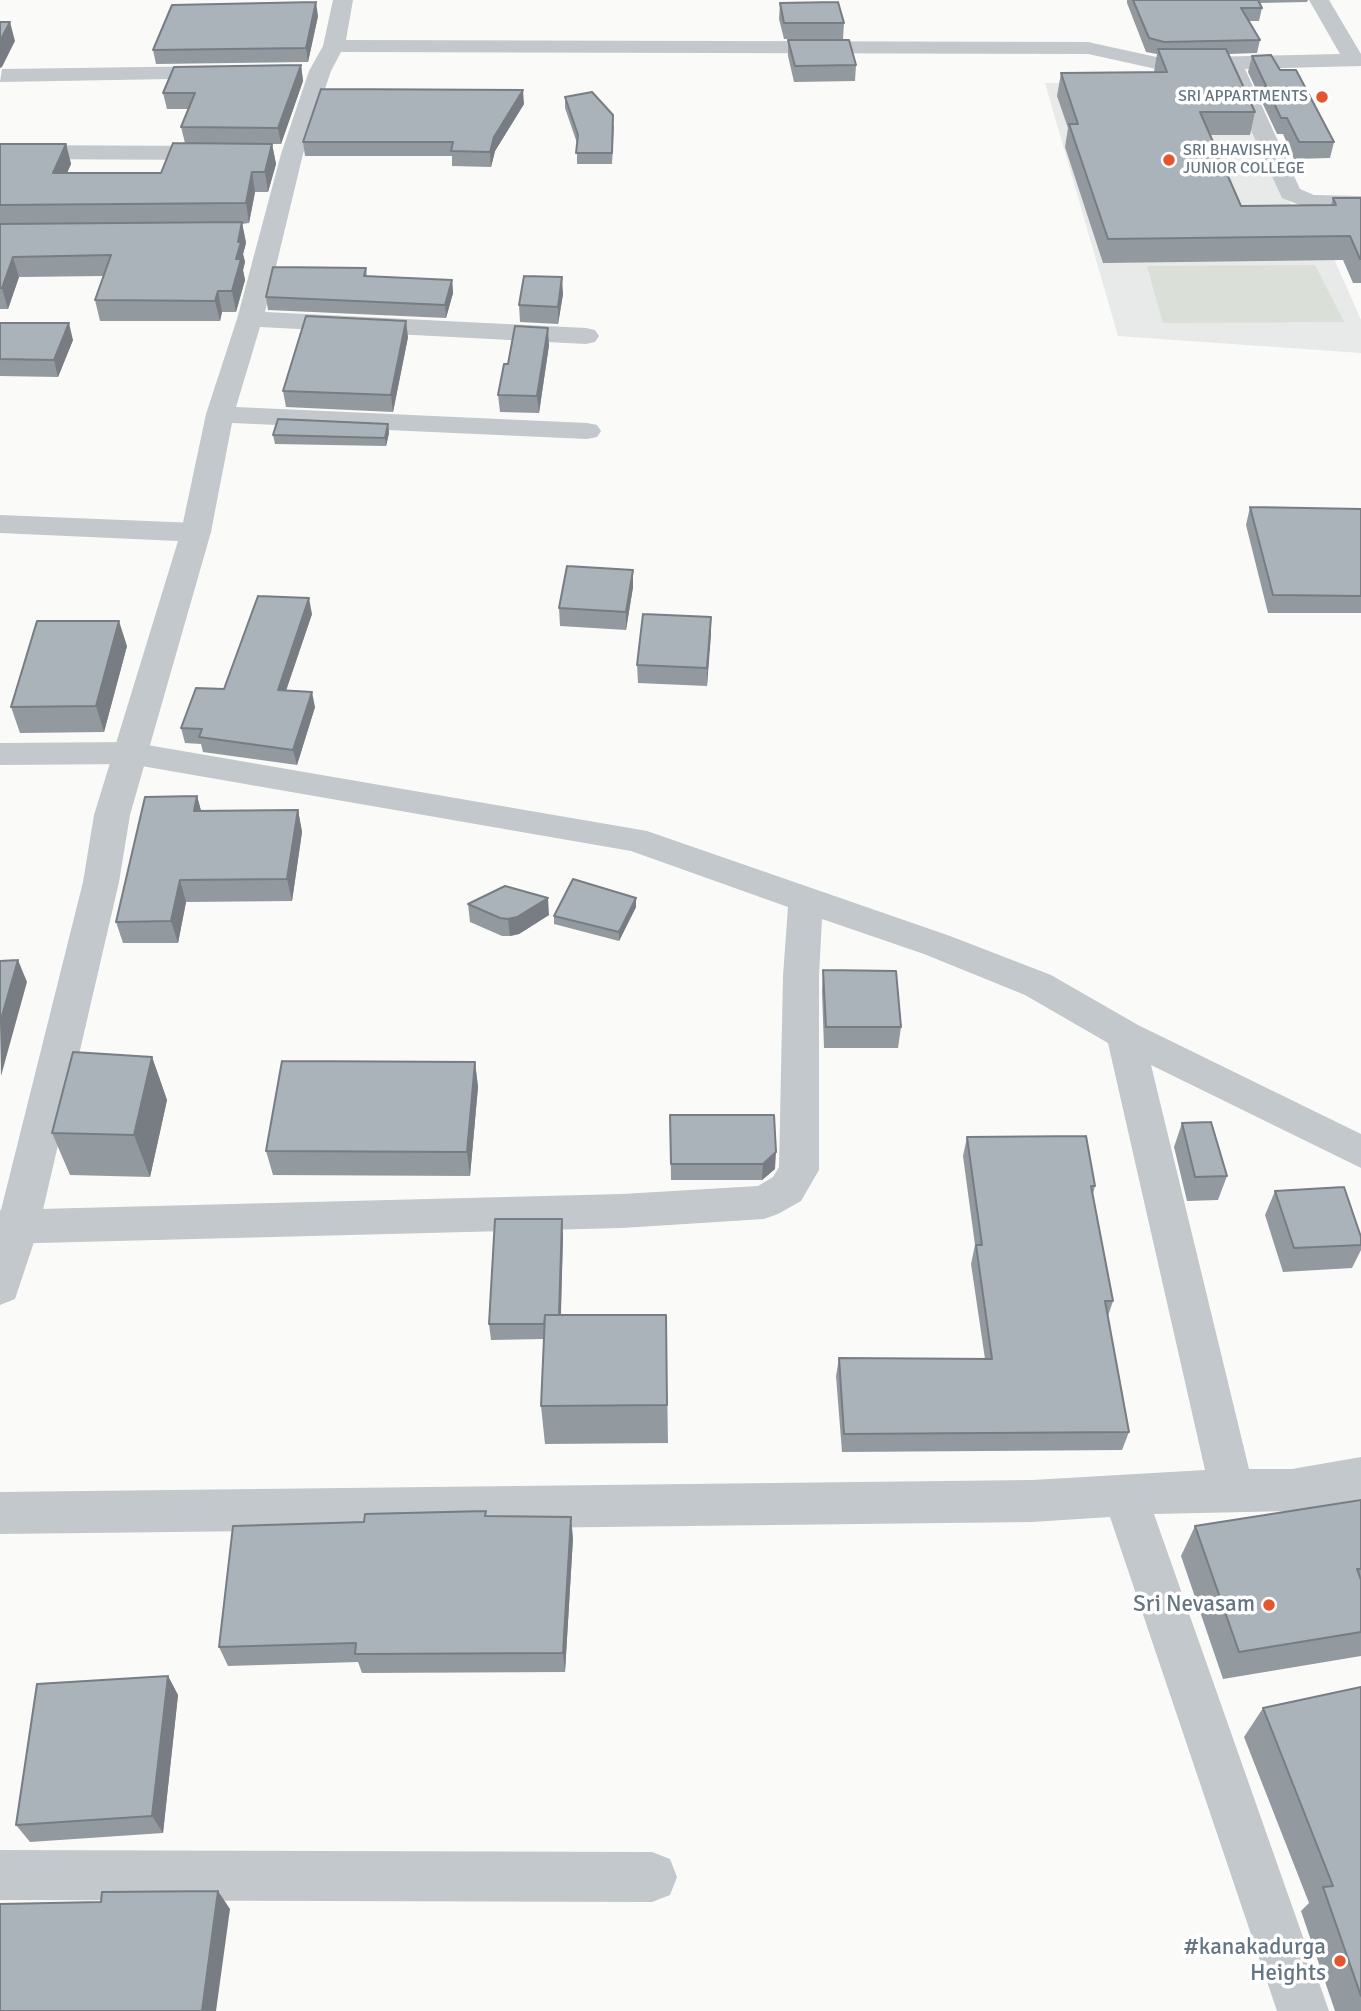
<!DOCTYPE html>
<html>
<head>
<meta charset="utf-8">
<style>
	body { margin:0 }
	canvas { display:block; background:#fafaf8 }
</style>
</head>
<body>
<canvas width="1361" height="2011"></canvas>
<script>
const ctx = document.querySelector('canvas').getContext('2d');
ctx.lineJoin = 'round';
function paint(path, color) { ctx.fillStyle = color; ctx.fill(path, 'evenodd'); }
const shape = rows => new Path2D(rows.map(r => 'M' + r).join(''));
function stroke(path, color, width, dash) { ctx.strokeStyle = color; ctx.lineWidth = width; ctx.lineCap = dash ? 'butt' : 'round'; ctx.setLineDash(dash || []); ctx.stroke(path); }
function write(font, color, halo, rows, align = 'center') {
  ctx.font = font + ' Signika,sans-serif'; ctx.lineWidth = 7; ctx.setLineDash([]); ctx.textBaseline = 'middle'; ctx.strokeStyle = halo; ctx.fillStyle = color; for (const [text, x, y, turn = 0] of rows) {
    ctx.save(); ctx.translate(x, y); ctx.rotate((+turn || 0) * Math.PI / 180); ctx.textAlign = isNaN(turn) ? turn : align; if (halo) ctx.strokeText(text, 0, 0); ctx.fillText(text, 0, 0); ctx.restore();
  }
}
paint(shape([
	[1231,82,1308,238,1325,238,1361,320,1361,353,1118,336,1045,83]
]), '#e8e9e9');
paint(shape([
	[1315,265,1344,322,1163,323,1147,266]
]), '#dadfd7');
paint(shape([
	[333,0,353,0,346,40,1088,42,1161,58,1340,54,1309,0,1329,0,1361,54,1361,66,1245,69,1300,189,1314,195,1361,196,1361,210,1310,209,1282,198,1223,69,1161,70,1088,54,341,52,331,71,303,154,265,312,586,328,595,330,599,336,595,342,586,344,260,327,236,407,587,423,597,425,601,431,597,437,587,439,232,423,211,532,206,538,196,541,186,538,181,532,206,414,237,319,281,154,309,71,323,46,333,0],
	[221,66,229,68,232,73,229,78,0,82,2,69,221,66],
	[0,145,219,146,227,148,230,153,227,158,219,160,0,159,0,145],
	[130,742,647,831,950,936,1051,975,1138,1025,1361,1134,1361,1168,1151,1065,1249,1469,1292,1469,1361,1457,1361,1499,1292,1511,1154,1514,1329,2011,1277,2011,1110,1517,1032,1522,0,1534,0,1492,1032,1480,1205,1470,1108,1043,1025,995,924,954,822,919,819,976,819,1170,801,1201,778,1214,764,1219,622,1228,0,1244,0,1210,622,1194,758,1186,773,1177,779,1167,783,976,788,907,631,851,130,764,0,765,0,743,130,742],
	[0,1850,652,1852,670,1859,677,1877,670,1895,652,1902,0,1900,0,1850]
]), '#c3c8cc');
paint(shape([
	[0,515,196,523,207,525,211,532,130,815,119,882,39,1227,15,1299,0,1305,0,1214,83,882,94,815,178,541,0,533,0,515]
]), '#c3c8cc');
paint(shape([
	[1127,0,1308,0,1307,2,1259,3,1262,8,1259,21,1249,21,1260,40,1257,53,1228,54,1255,112,1250,135,1210,135,1241,206,1331,205,1333,198,1361,198,1361,283,1353,283,1343,260,1103,263,1065,147,1068,128,1057,96,1061,73,1154,72,1157,54,1146,52,1127,3],
	[780,3,844,23,843,39,784,39,779,19],
	[318,16,308,62,156,64,153,50],
	[788,40,856,65,855,81,794,82,788,56],
	[1252,56,1280,70,1334,142,1330,158,1294,159,1283,134,1277,134,1248,72],
	[301,65,303,81,281,144,272,144,276,164,268,192,255,192,249,223,242,224,246,243,243,254,245,262,243,270,245,280,236,312,222,312,220,321,100,321,95,300,104,276,19,277,8,309,0,309,0,144,66,144,71,164,67,173,161,173,185,143,181,127,189,109,167,109,163,93],
	[565,97,614,126,612,164,577,164,577,143,565,108],
	[524,104,495,151,491,167,452,166,452,156,305,156,303,142],
	[366,268,367,276,452,280,453,293,446,318,268,310,266,297],
	[563,294,558,324,520,322,519,305],
	[0,323,73,340,58,377,0,376],
	[408,337,393,412,286,407,283,391],
	[549,345,539,413,500,412,498,395,508,364],
	[388,424,389,433,386,446,275,444,273,435],
	[1250,507,1361,509,1361,613,1268,613,1246,525],
	[633,570,633,587,626,630,560,626,559,608],
	[312,614,286,691,315,707,297,765,203,752,201,744,185,743,181,728],
	[711,617,707,686,638,683,637,665],
	[127,646,104,732,20,733,11,707],
	[197,796,201,811,298,810,302,832,292,901,186,902,178,943,123,943,116,922],
	[636,898,636,907,619,941,554,924,554,916],
	[468,904,549,915,519,934,510,936,502,936,470,922],
	[823,970,901,1027,898,1048,824,1048,822,991],
	[152,1057,167,1100,150,1177,70,1175,52,1133],
	[475,1062,478,1087,470,1176,273,1175,266,1151],
	[670,1115,775,1169,762,1180,671,1180],
	[1182,1123,1227,1176,1218,1200,1187,1201,1174,1147],
	[967,1137,1095,1186,1093,1194,1113,1301,1108,1316,1129,1432,1122,1450,842,1452,836,1376,839,1358,985,1359,971,1264,975,1245,963,1156],
	[1275,1191,1361,1237,1361,1250,1352,1268,1283,1272,1265,1215],
	[563,1235,561,1315,666,1315,668,1443,545,1444,541,1406,544,1339,491,1340,489,1324],
	[1361,1500,1361,1656,1223,1679,1181,1556,1195,1526],
	[487,1516,573,1538,565,1672,362,1673,358,1662,228,1666,219,1647,364,1522],
	[168,1676,178,1695,163,1833,30,1842,16,1825],
	[1361,1687,1361,2011,1335,2011,1301,1911,1309,1903,1244,1737,1263,1708]
]), '#929a9f');
paint(shape([
	[316,2,318,16,308,62,306,48],
	[10,22,15,41,2,67,0,68,0,41],
	[301,65,303,81,281,144,278,128],
	[523,90,524,104,495,151,491,167,490,152,494,137],
	[66,144,71,164,58,193,53,173],
	[272,144,276,164,268,192,265,172],
	[252,172,255,192,249,223,246,203],
	[242,222,246,243,243,254,245,262,243,270,245,280,236,312,232,291,238,242],
	[13,257,19,277,8,309,2,288],
	[562,277,563,294,558,324,558,307],
	[452,280,453,293,446,318,445,305],
	[218,291,222,312,220,321,215,301],
	[406,321,408,337,393,412,391,395],
	[69,323,73,340,58,377,54,360],
	[548,328,549,345,539,413,537,396],
	[388,424,389,433,386,446,385,438],
	[633,570,633,587,626,630,626,612],
	[309,598,312,614,281,705,278,690],
	[711,617,711,635,707,686,707,668],
	[119,621,127,646,104,732,96,706],
	[312,692,315,707,297,765,293,750],
	[197,796,203,818,194,811],
	[298,810,302,832,292,901,287,879],
	[180,880,186,902,178,943,171,921],
	[548,898,549,915,519,934,510,936,508,919],
	[636,898,636,907,619,941,619,932],
	[18,960,27,982,1,1076,0,1023],
	[152,1057,167,1100,150,1177,134,1135],
	[475,1062,478,1087,470,1176,467,1152],
	[776,1152,775,1169,762,1180,763,1164],
	[562,1219,563,1235,560,1339,558,1324],
	[571,1517,573,1538,565,1672,563,1653],
	[168,1676,178,1695,163,1833,152,1816],
	[218,1891,230,1909,216,2011,202,2011]
]), '#777d82');
const building = shape([
	[1133,0,1258,0,1262,8,1241,8,1260,40,1164,42,1149,38,1133,0],
	[316,2,306,48,153,50,172,5,316,2],
	[838,2,844,23,784,23,780,3,838,2],
	[0,22,10,22,0,41,0,22],
	[788,40,849,40,856,65,795,66,788,40],
	[1158,49,1226,49,1255,112,1200,112,1241,206,1336,205,1333,198,1361,198,1361,259,1360,259,1350,236,1108,239,1069,124,1078,124,1061,73,1167,72,1158,49],
	[1271,55,1280,70,1296,70,1334,142,1299,142,1287,118,1281,118,1252,56,1271,55],
	[301,65,278,128,181,127,195,93,163,93,174,67,301,65],
	[321,89,523,90,494,137,490,152,451,151,453,142,303,142,321,89],
	[592,92,613,115,612,153,576,153,578,135,565,97,592,92],
	[173,143,272,144,265,172,252,172,246,203,0,205,0,144,66,144,53,173,161,173,173,143],
	[242,222,238,242,241,242,236,259,241,259,232,291,218,291,215,301,95,300,111,255,13,257,2,288,0,288,0,224,242,222],
	[273,267,366,268,364,276,452,280,445,305,266,297,273,267],
	[524,276,562,277,558,307,519,305,524,276],
	[306,316,406,321,391,395,283,391,306,316],
	[0,323,69,323,54,360,0,359,0,323],
	[515,326,548,328,537,396,498,395,504,364,508,364,515,326],
	[278,419,388,424,385,438,273,435,278,419],
	[1250,507,1361,509,1361,596,1273,595,1250,507],
	[567,566,633,570,626,612,559,608,567,566],
	[258,596,309,598,278,690,312,692,293,750,199,737,202,729,181,728,196,688,224,689,258,596],
	[643,614,711,617,707,668,637,665,643,614],
	[37,621,119,621,96,706,11,707,37,621],
	[197,796,194,811,298,810,287,879,180,880,171,921,116,922,145,797,197,796],
	[573,879,636,898,619,932,554,916,573,879],
	[505,886,548,898,517,917,508,919,500,918,468,904,505,886],
	[18,960,0,1023,0,961,18,960],
	[823,970,896,971,901,1027,826,1027,823,970],
	[73,1052,152,1057,134,1135,52,1133,73,1052],
	[282,1061,475,1062,467,1152,266,1151,282,1061],
	[670,1115,774,1115,776,1152,763,1164,671,1164,670,1115],
	[1211,1122,1227,1176,1195,1177,1182,1123,1211,1122],
	[1086,1136,1095,1186,1091,1186,1113,1301,1105,1301,1129,1432,844,1434,839,1358,992,1359,976,1245,982,1245,967,1137,1086,1136],
	[1344,1187,1361,1237,1361,1245,1294,1248,1275,1191,1344,1187],
	[495,1219,562,1219,559,1315,545,1315,544,1324,489,1324,495,1219],
	[545,1315,666,1315,667,1405,541,1406,545,1315],
	[1361,1500,1361,1569,1357,1569,1361,1580,1361,1632,1239,1652,1195,1526,1361,1500],
	[486,1511,485,1516,571,1517,563,1653,355,1654,356,1643,219,1647,233,1526,364,1522,365,1514,486,1511],
	[168,1676,152,1816,16,1825,37,1684,168,1676],
	[1361,1687,1361,1996,1323,1887,1333,1886,1263,1708,1361,1687],
	[218,1891,202,2011,0,2011,0,1904,101,1902,102,1892,218,1891]
]);
paint(building, '#aab3b9');
stroke(building, '#777d82', 2);
for (const [x, y, r, color] of [
	[1322,97,7,"#e4572e"],
	[1169,160,7,"#e4572e"],
	[1269,1605,7,"#e4572e"],
	[1340,1961,7,"#e4572e"]
]) { const dot = new Path2D(); dot.arc(x, y, r, 0, 2 * Math.PI); ctx.fillStyle = color; ctx.fill(dot); stroke(dot, '#fff', 2.5); }
write('16px', '#657683', '#fff', [
	["SRI APPARTMENTS",1308,97],
	["SRI BHAVISHYA",1183,151,"left"],
	["JUNIOR COLLEGE",1183,169,"left"]
], 'right');
write('23px', '#657683', '#fff', [
	["Sri Nevasam",1255,1605],
	["#kanakadurga",1326,1948],
	["Heights",1326,1974]
], 'right');
</script>
</body>
</html>
